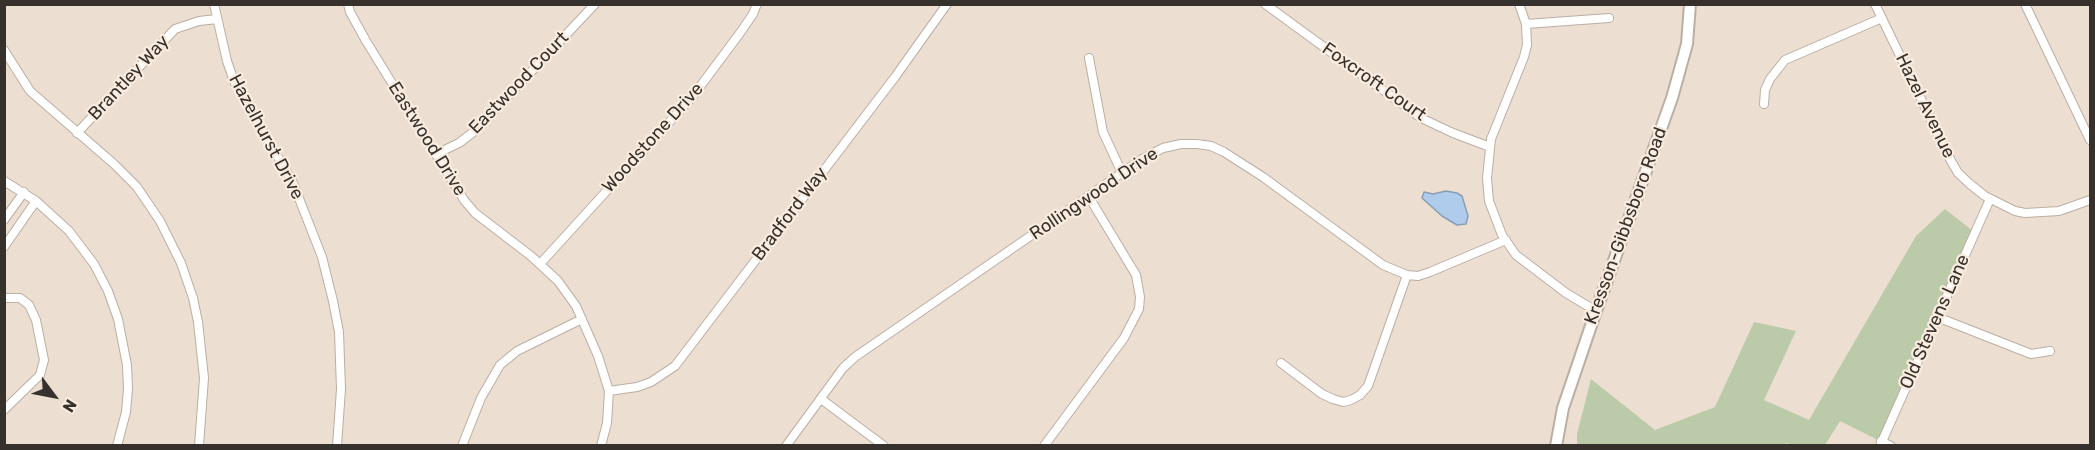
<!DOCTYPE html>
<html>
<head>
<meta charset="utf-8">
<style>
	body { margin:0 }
	#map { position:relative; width:2095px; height:450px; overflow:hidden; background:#ecdfd2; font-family:Rubik,sans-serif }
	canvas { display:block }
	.frame { position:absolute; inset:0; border:6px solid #36312c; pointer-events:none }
	.north { position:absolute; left:24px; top:366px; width:60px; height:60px; -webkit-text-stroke:4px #f9ecdf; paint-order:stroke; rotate:122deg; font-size:16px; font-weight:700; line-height:24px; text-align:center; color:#36312c }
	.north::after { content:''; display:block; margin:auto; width:21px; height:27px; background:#36312c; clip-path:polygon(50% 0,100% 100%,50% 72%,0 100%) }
</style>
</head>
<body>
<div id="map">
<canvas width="2095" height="450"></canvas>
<div class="frame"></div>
<div class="north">N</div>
</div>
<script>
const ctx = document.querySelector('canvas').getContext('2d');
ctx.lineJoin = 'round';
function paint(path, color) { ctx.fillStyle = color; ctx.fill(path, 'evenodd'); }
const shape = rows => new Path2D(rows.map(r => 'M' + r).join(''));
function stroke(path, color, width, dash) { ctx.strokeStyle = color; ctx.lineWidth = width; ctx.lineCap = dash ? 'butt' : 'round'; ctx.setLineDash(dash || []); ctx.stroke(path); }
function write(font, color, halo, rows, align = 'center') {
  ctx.font = font + ' Rubik,sans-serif'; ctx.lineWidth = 4.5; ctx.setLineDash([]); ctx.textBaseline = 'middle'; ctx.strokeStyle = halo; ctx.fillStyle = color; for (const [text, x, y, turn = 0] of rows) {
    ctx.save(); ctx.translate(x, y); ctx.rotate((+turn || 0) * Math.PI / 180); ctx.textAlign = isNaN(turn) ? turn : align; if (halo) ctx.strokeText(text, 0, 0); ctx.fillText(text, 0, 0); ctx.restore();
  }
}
paint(shape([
	[1945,209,1973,231,1880,441,1840,421,1825,445,1791,445,1786,443,1784,446,1577,446,1577,434,1591,379,1655,430,1715,407,1754,322,1796,331,1764,400,1809,420,1916,236]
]), '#bbcaa8');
const water = shape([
	[1446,191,1457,193,1462,196,1468,216,1466,224,1457,225,1442,216,1422,198,1424,192,1433,194,1446,191]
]);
paint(water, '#afccec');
stroke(water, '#8b9eb2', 1.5);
const street = shape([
	[214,4,227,61,234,81,293,183,322,257,333,301,339,332,341,389,337,446],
	[348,4,350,12,366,41,464,200,475,213,531,256,558,281,576,306,598,356,609,391,607,423,601,446],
	[1265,4,1421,118,1453,133,1490,147],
	[1519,4,1526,24,1527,45,1524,57,1491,139,1487,178,1489,201,1502,235,1516,255,1566,293,1596,311],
	[1875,4,1950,159,1958,173,1971,185,1985,196,2015,211,2025,213,2059,211,2090,200],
	[2025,4,2090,140],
	[1526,24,1609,18],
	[4,50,30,91,114,164,137,187,160,221,181,263,193,298,198,322,204,378,199,446],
	[1089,58,1103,132,1122,173],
	[1764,104,1765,90,1770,79,1785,60,1882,18],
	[77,133,175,29,199,21,217,19],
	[436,154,459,143,476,130,595,4],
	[4,181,36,201,69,231,94,264,108,291,118,319,127,365,128,389,126,412,117,446],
	[4,220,24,192],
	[4,247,36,201],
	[540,264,693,96,740,33,753,14,757,4],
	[4,298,20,298,29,305,36,320,44,360,40,375,4,410],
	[1937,317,2031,354,2050,351],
	[1281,363,1322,394,1333,399,1343,402,1351,400,1360,395,1368,386,1407,275],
	[609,391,637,387,651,382,675,366,895,77,947,4],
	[821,399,884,446],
	[1881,441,1891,446],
	[462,446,481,398,500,365,517,351,582,319],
	[786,446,843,368,855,357,1142,159,1163,148,1181,144,1197,144,1211,146,1224,152,1263,177,1383,265,1407,275,1418,276,1430,272,1506,240],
	[1044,446,1124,338,1139,309,1140,297,1136,275,1089,197],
	[1880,446,1990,199]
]);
const secondary = shape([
	[1556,446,1563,408,1596,311,1672,98,1687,44,1690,4]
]);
stroke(street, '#bbaea2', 10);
stroke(secondary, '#bbaea2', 14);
stroke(street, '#fff', 8);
stroke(secondary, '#fff', 10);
write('18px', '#36312c', '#f9ecdf', [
	["Brantley Way",129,78,-47],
	["Foxcroft Court",1374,82,35],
	["Eastwood Court",519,83,-46],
	["Hazel Avenue",1925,106,64],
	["Hazelhurst Drive",266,137,62],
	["Woodstone Drive",653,138,-48],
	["Eastwood Drive",427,139,58],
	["Rollingwood Drive",1094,194,-34],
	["Bradford Way",790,214,-53],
	["Kresson-Gibbsboro Road",1626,226,-70],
	["Old Stevens Lane",1935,322,-66]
]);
</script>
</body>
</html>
